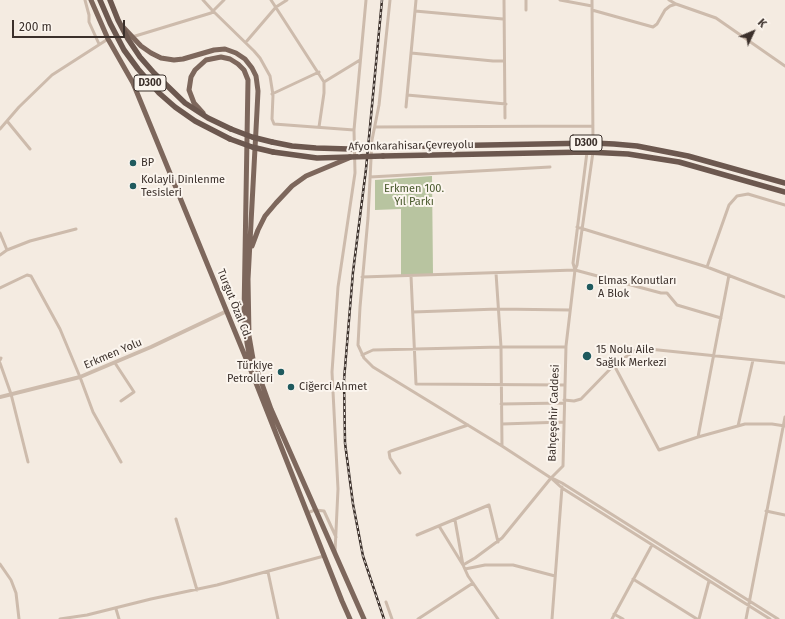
<!DOCTYPE html>
<html>
<head>
<meta charset="utf-8">
<style>
	body { margin:0 }
	#map { position:relative; width:785px; height:619px; overflow:hidden; background:#f4ebe1; font-family:"Fira Sans",sans-serif }
	canvas { display:block }
	.north { position:absolute; left:733px; top:12px; width:40px; height:40px; -webkit-text-stroke:3px #fbf5ee; paint-order:stroke; rotate:46deg; font-size:11px; font-weight:700; line-height:16px; text-align:center; color:#3b302b }
	.north::after { content:''; display:block; margin:auto; width:14px; height:18px; background:#3b302b; clip-path:polygon(50% 0,100% 100%,50% 72%,0 100%) }
	.scale { position:absolute; left:12px; top:20px; width:113px; height:18px; box-sizing:border-box; border:2px solid #3b302b; border-top:0; padding-left:5px; font-size:12px; line-height:14px; white-space:nowrap; color:#3b302b; -webkit-text-stroke:3px #fbf5ee; paint-order:stroke }
</style>
</head>
<body>
<div id="map">
<canvas width="785" height="619"></canvas>
<div class="north">K</div>
<div class="scale">200 m</div>
</div>
<script>
const ctx = document.querySelector('canvas').getContext('2d');
ctx.lineJoin = 'round';
function paint(path, color) { ctx.fillStyle = color; ctx.fill(path, 'evenodd'); }
const shape = rows => new Path2D(rows.map(r => 'M' + r).join(''));
function stroke(path, color, width, dash) { ctx.strokeStyle = color; ctx.lineWidth = width; ctx.lineCap = dash ? 'butt' : 'round'; ctx.setLineDash(dash || []); ctx.stroke(path); }
function write(font, color, halo, rows, align = 'center') {
  ctx.font = font + ' "Fira Sans",sans-serif'; ctx.lineWidth = 4; ctx.setLineDash([]); ctx.textBaseline = 'middle'; ctx.strokeStyle = halo; ctx.fillStyle = color; for (const [text, x, y, turn = 0] of rows) {
    ctx.save(); ctx.translate(x, y); ctx.rotate((+turn || 0) * Math.PI / 180); ctx.textAlign = isNaN(turn) ? turn : align; if (halo) ctx.strokeText(text, 0, 0); ctx.fillText(text, 0, 0); ctx.restore();
  }
}
paint(shape([
	[432,176,433,275,401,276,401,209,375,210,375,180]
]), '#b8c4a0');
stroke(shape([
	[85,0,89,15,89,22,99,44],
	[203,0,213,11,254,51,260,58,270,76,273,95,272,119,274,124,354,130,366,0],
	[271,0,324,82,324,93,319,127],
	[390,0,379,105,372,140,368,218,360,307,358,345,364,358,373,367,502,446],
	[504,0,505,118],
	[560,0,592,6],
	[592,0,593,143],
	[669,0,676,4],
	[526,10,526,0],
	[592,10,653,27,657,24,665,10,670,6,676,4,716,18,785,66],
	[415,11,503,19],
	[132,37,211,13,224,0],
	[246,42,276,7,287,0],
	[411,53,493,61,504,61],
	[324,82,360,60],
	[272,94,319,72],
	[407,95,506,104],
	[406,107,416,0],
	[7,121,30,149],
	[375,127,593,126],
	[0,129,19,107,52,75,108,39],
	[370,177,550,167],
	[577,227,707,267,785,297],
	[0,233,7,250],
	[0,255,7,250,30,241,76,229],
	[707,267,729,205,737,196,748,194,785,205],
	[575,270,573,263,587,152],
	[496,273,501,347,502,446,551,478,562,488,770,619],
	[411,276,416,384,565,385],
	[362,277,575,270,661,293,667,293,677,305,721,318],
	[0,288,27,275,31,276,60,329,80,377,93,412,121,462],
	[413,312,498,309,570,310],
	[362,355,373,350,501,347,566,347],
	[0,360,1,358],
	[0,363,11,394,28,462],
	[115,363,134,392,121,401],
	[614,365,659,450,698,437,745,424,772,424,785,426],
	[564,400,574,401,581,399,614,365,639,348,785,363],
	[501,404,564,403],
	[502,424,564,422],
	[738,426,753,360],
	[698,437,729,275],
	[400,473,390,458,389,452,391,451,468,425],
	[554,479,562,483,778,619],
	[766,511,785,515],
	[307,513,315,510,324,511,336,537],
	[176,519,197,590],
	[455,520,463,565,475,558,502,538,551,478,563,466,566,346,575,270,577,265,593,152],
	[439,526,463,565,468,576,498,619],
	[417,535,489,505,498,542],
	[335,552,338,489,332,372,338,287,355,173,354,130],
	[0,564,11,580,16,593,19,619],
	[465,569,485,565,513,565,555,576],
	[268,572,278,619],
	[633,579,697,619],
	[386,602,392,619],
	[116,609,119,619],
	[614,614,623,619],
	[60,619,87,615,151,599,217,585,324,556],
	[418,619,473,583],
	[552,619,562,487],
	[612,619,652,545],
	[699,619,709,581],
	[746,619,785,417]
]), '#cdbbac', 3);
stroke(shape([
	[0,397,80,377,151,347,227,311]
]), '#cdbbac', 4);
stroke(shape([
	[91,0,108,39,133,83,254,378,342,601,350,619],
	[123,27,141,46,151,53,161,58,174,60,183,59,214,50,225,49,236,53,245,59,252,68,256,76,258,91,257,111,248,279,249,336,253,359,271,409,364,619],
	[203,113,194,103,189,90,191,77,195,70,206,60,221,57,230,59,238,64,244,70,248,80,244,314,247,343,251,364],
	[252,246,258,230,265,216,276,203,292,186,306,176,349,158]
]), '#7d675c', 5);
stroke(shape([
	[100,0,110,23,124,50,138,69,159,93,175,107,195,121,230,139],
	[110,0,118,20,128,39,140,57,154,73,185,103,208,118,231,129],
	[272,142,292,146,316,148,349,149],
	[382,147,593,143,614,144,637,146,688,156,785,183],
	[273,152,317,158,350,157],
	[383,156,587,152,628,154,679,162,785,192]
]), '#6c584f', 5.5);
const rail = shape([
	[382,0,366,169,353,272,344,380,345,443,353,504,363,556,384,619]
]);
stroke(rail, '#3b302b', 2.5);
stroke(rail, '#fbf5ee', 1, [3]);
stroke(shape([
	[231,129,252,137,272,142],
	[230,139,252,147,273,152],
	[349,149,382,147],
	[350,157,383,156]
]), '#6c584f', 5.5);
for (const [x, y, r, color] of [
	[133,163,4,"#1f5a5e"],
	[133,186,4,"#1f5a5e"],
	[590,287,4,"#1f5a5e"],
	[587,356,5,"#1f5a5e"],
	[281,372,4,"#1f5a5e"],
	[291,387,4,"#1f5a5e"]
]) { const dot = new Path2D(); dot.arc(x, y, r, 0, 2 * Math.PI); ctx.fillStyle = color; ctx.fill(dot); stroke(dot, '#fbf5ee', 1.5); }
for (const [x, y, w] of [
	[150,83,32],
	[586,143,32]
]) { const box = new Path2D(); box.roundRect(x - w / 2, y - 8, w, 16, 3); ctx.fillStyle = '#fbf5ee'; ctx.fill(box); stroke(box, '#3b302b', 1); }
write('bold 10px', '#3b302b', null, [
	["D300",150,83],
	["D300",586,143]
]);
write('11px', '#3b302b', '#fbf5ee', [
	["Afyonkarahisar Çevreyolu",411,146,-1],
	["Turgut Özal Cd.",234,304,68],
	["Erkmen Yolu",113,354,-23],
	["Bahçeşehir Caddesi",554,413,-88]
]);
write('11px', '#3b302b', '#fbf5ee', [
	["BP",141,163],
	["Kolayli Dinlenme",141,180],
	["Tesisleri",141,193],
	["Elmas Konutları",598,281],
	["A Blok",598,294],
	["15 Nolu Aile",596,350],
	["Sağlık Merkezi",596,363],
	["Türkiye",273,366,"right"],
	["Petrolleri",273,379,"right"],
	["Ciğerci Ahmet",299,387]
], 'left');
write('11px', '#4a5a2e', '#fbf5ee', [
	["Erkmen 100.",414,189],
	["Yıl Parkı",414,202]
]);
</script>
</body>
</html>
